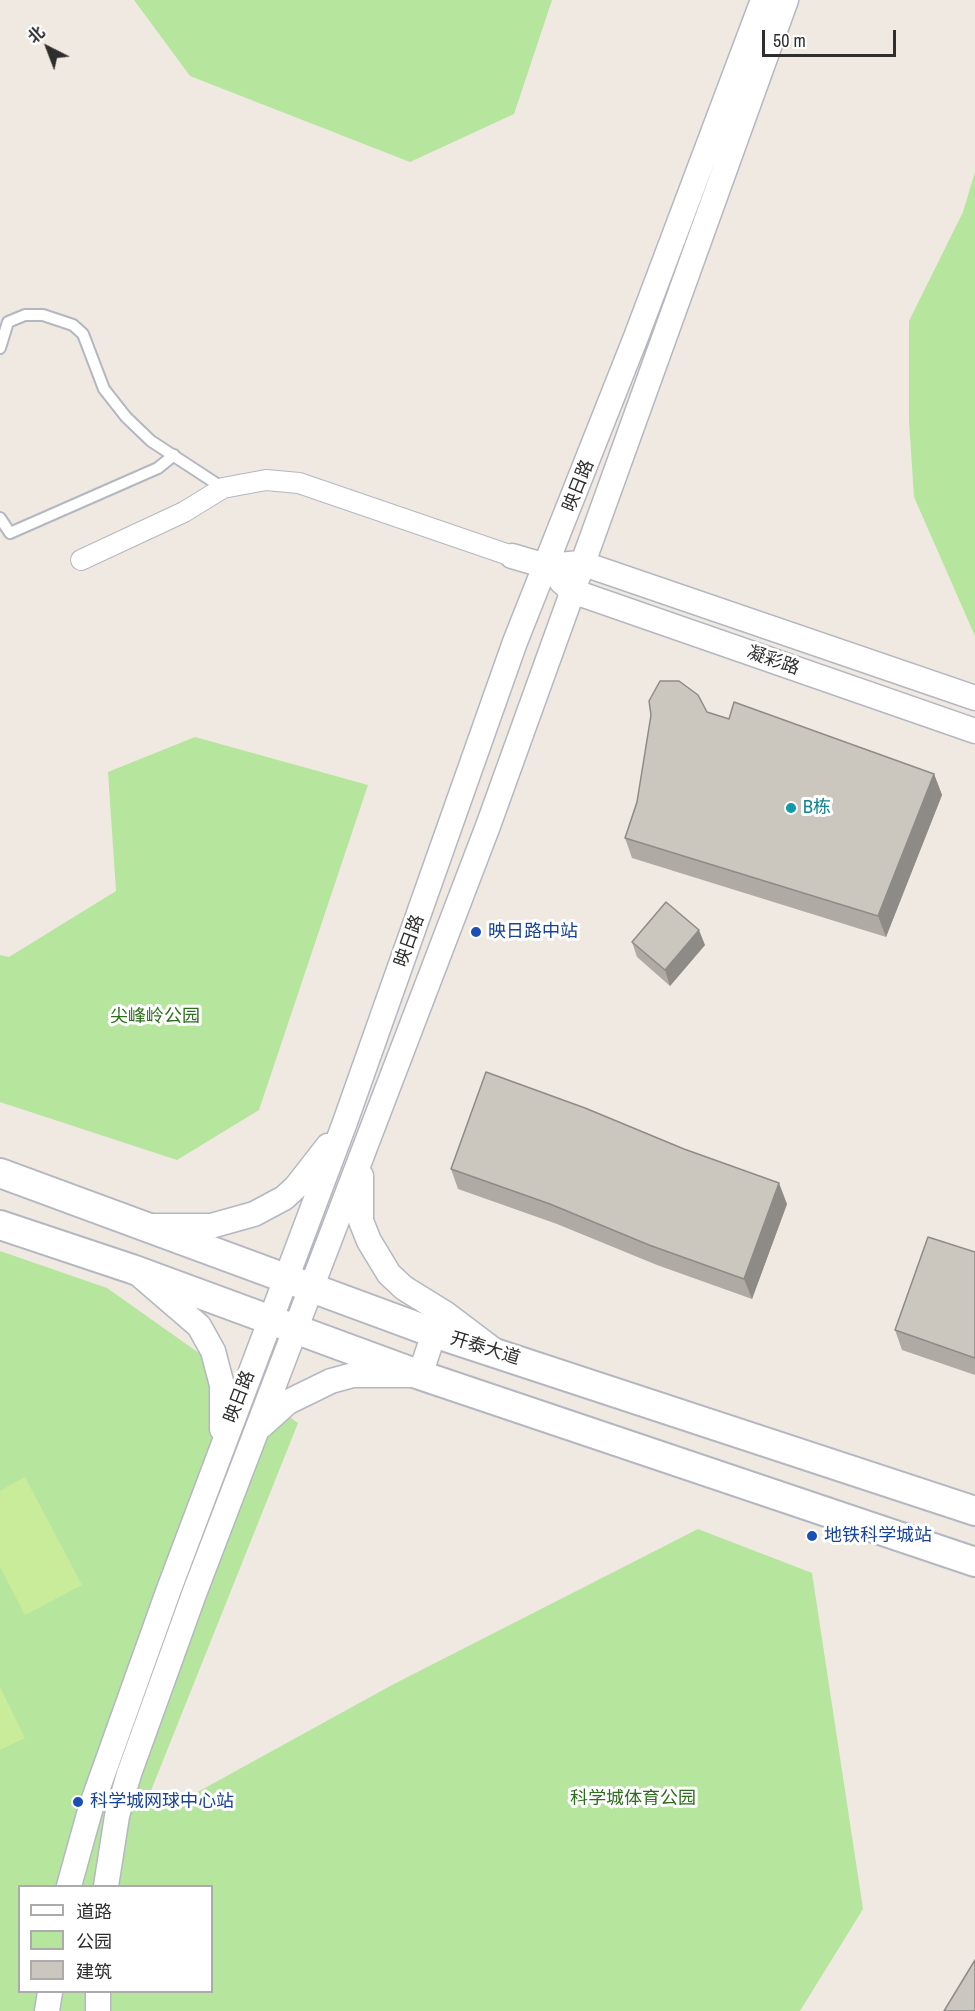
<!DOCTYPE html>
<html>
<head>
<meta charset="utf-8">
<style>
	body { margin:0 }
	#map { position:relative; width:975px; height:2011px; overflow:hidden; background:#efe9e1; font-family:"Archivo Narrow","Noto Sans SC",sans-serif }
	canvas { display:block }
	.legend { position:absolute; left:18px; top:1885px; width:195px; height:108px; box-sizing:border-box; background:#fff; border:2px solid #ababab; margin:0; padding:8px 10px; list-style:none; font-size:18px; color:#2e2e2e }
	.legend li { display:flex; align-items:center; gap:12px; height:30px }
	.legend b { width:30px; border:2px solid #ababab }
	.north { position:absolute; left:18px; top:18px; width:60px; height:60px; -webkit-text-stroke:4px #fff; paint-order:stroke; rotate:318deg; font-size:16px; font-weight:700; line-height:24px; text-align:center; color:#2e2e2e }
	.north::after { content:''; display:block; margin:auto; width:21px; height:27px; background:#2e2e2e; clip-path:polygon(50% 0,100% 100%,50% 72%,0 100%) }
	.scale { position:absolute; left:762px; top:30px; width:134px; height:27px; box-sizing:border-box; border:3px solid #2e2e2e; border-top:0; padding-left:8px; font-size:18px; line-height:21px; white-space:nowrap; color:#2e2e2e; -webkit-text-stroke:4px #fff; paint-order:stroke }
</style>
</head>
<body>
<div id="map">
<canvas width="975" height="2011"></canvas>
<ul class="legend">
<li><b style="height:8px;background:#fff"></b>道路</li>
<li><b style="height:16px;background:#b6e59e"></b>公园</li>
<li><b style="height:16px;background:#cbc7bf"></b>建筑</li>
</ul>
<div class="north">北</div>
<div class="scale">50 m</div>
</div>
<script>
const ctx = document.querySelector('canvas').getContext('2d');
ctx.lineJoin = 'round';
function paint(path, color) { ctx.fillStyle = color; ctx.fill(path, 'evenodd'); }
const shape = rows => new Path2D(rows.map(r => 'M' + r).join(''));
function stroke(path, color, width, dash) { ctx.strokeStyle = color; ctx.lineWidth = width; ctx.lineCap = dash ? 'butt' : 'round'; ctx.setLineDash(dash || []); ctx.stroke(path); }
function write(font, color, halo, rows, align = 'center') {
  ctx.font = font + ' "Archivo Narrow","Noto Sans SC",sans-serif'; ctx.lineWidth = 6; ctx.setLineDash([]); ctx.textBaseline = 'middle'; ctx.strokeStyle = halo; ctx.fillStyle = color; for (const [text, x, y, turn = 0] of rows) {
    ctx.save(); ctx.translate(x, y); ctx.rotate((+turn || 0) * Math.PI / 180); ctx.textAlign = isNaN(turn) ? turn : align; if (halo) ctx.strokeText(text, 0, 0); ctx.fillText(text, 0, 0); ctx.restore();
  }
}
paint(shape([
	[134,0,552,0,514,114,410,162,190,76],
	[975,172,975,636,914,497,909,421,909,321,963,212],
	[195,737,368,785,259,1110,177,1160,0,1102,0,955,9,957,116,891,108,772],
	[0,1251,107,1288,298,1423,150,1793,194,1794,392,1685,698,1529,812,1573,863,1909,800,2011,0,2011],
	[20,1886,212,1886,212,1992,20,1992]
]), '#b6e59e');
paint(shape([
	[25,1477,82,1585,25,1615,0,1567,0,1491],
	[0,1687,25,1738,0,1750]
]), '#c9ec9a');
const service = shape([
	[0,348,8,322,25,315,43,315,73,325,83,334,104,389,126,417,151,441,223,488],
	[0,518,10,533,158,468,174,455]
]);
const minor = shape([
	[81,560,184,512,223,488,266,480,299,483,512,556]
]);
const tertiary = shape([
	[512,556,546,566,581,563,975,698],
	[561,581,572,591,975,731],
	[361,1176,361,1221,369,1241,389,1274,404,1288,446,1314,491,1348],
	[153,1226,211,1226,254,1214,284,1198,296,1187,328,1146],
	[141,1276,199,1326,213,1351,222,1385,222,1429],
	[260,1427,288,1402,331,1381,353,1375,420,1375,434,1333],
	[69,1886,91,1807,169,1589,344,1125,515,642,636,337,763,0],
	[106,1886,117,1816,129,1774,194,1594,488,826,786,0],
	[98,1992,98,2011],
	[47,2011,50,1992]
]);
const secondary = shape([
	[0,1173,434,1333,975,1511],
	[0,1225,132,1269,420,1375,975,1562]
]);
stroke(service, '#b4b7c1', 14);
stroke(minor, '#b4b7c1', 22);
stroke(tertiary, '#b4b7c1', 27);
stroke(secondary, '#b4b7c1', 32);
stroke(service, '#fff', 10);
stroke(minor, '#fff', 20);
stroke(tertiary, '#fff', 24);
stroke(secondary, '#fff', 28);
paint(shape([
	[707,712,729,719,934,774,942,795,886,937,632,858,625,838],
	[632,942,705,945,670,986,637,957],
	[451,1169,787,1204,752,1299,657,1265,557,1224,458,1189],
	[975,1252,975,1375,902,1350,895,1330]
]), '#afaba4');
paint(shape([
	[934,774,942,795,886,937,878,916],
	[699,930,705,945,670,986,665,970],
	[779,1183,787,1204,752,1299,744,1279]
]), '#8e8b86');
const building = shape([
	[660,681,679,681,698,695,707,712,729,719,734,702,934,774,878,916,625,838,637,802,651,715,649,701,660,681],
	[666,902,699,930,665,970,632,942,666,902],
	[486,1072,585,1108,684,1149,779,1183,744,1279,649,1245,550,1204,451,1169,486,1072],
	[928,1237,975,1252,975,1358,895,1330,928,1237],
	[975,1960,975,2011,944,2011,975,1960]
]);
paint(building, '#cbc7bf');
stroke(building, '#8e8b86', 1.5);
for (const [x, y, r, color] of [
	[791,808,6,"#0f9aa8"],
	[476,932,6,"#1a4fb4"],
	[812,1536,6,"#1a4fb4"],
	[78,1802,6,"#1a4fb4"]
]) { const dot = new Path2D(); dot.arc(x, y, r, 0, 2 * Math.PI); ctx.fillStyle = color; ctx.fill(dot); stroke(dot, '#fff', 2); }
write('18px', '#2e2e2e', '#fff', [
	["映日路",579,486,-68],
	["凝彩路",773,661,19],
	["映日路",410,941,-70],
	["开泰大道",485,1349,17],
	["映日路",240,1397,-69]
]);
write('18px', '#0d838f', '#fff', [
	["B栋",803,808]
], 'left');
write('18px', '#164399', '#fff', [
	["映日路中站",488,932],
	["地铁科学城站",824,1536],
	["科学城网球中心站",90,1802]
], 'left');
write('18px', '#2c6e1b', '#fff', [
	["尖峰岭公园",155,1017],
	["科学城体育公园",633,1799]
]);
</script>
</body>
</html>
